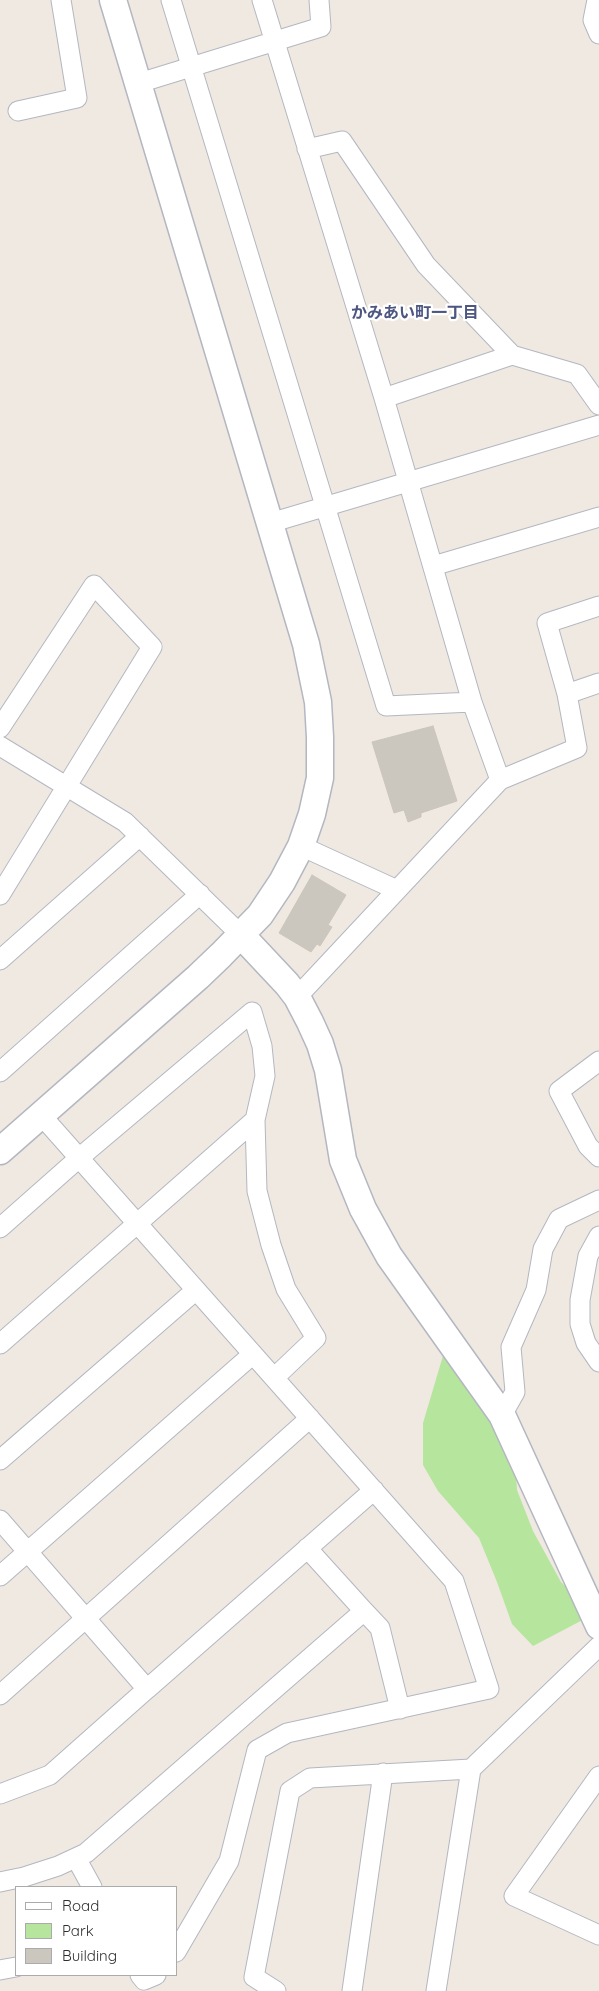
<!DOCTYPE html>
<html>
<head>
<meta charset="utf-8">
<style>
	body { margin:0 }
	#map { position:relative; width:599px; height:1991px; overflow:hidden; background:#efe9e1; font-family:Quicksand,sans-serif }
	canvas { display:block }
	.legend { position:absolute; left:15px; top:1886px; width:162px; height:90px; box-sizing:border-box; background:#fff; border:1px solid #ababab; margin:0; padding:6px 9px; list-style:none; font-size:15px; color:#2e2e2e }
	.legend li { display:flex; align-items:center; gap:10px; height:25px }
	.legend b { width:25px; border:1px solid #ababab }
</style>
</head>
<body>
<div id="map">
<canvas width="599" height="1991"></canvas>
<ul class="legend">
<li><b style="height:6px;background:#fff"></b>Road</li>
<li><b style="height:14px;background:#b6e59e"></b>Park</li>
<li><b style="height:14px;background:#cbc7bf"></b>Building</li>
</ul>
</div>
<script>
const ctx = document.querySelector('canvas').getContext('2d');
ctx.lineJoin = 'round';
function paint(path, color) { ctx.fillStyle = color; ctx.fill(path, 'evenodd'); }
const shape = rows => new Path2D(rows.map(r => 'M' + r).join(''));
function stroke(path, color, width, dash) { ctx.strokeStyle = color; ctx.lineWidth = width; ctx.lineCap = dash ? 'butt' : 'round'; ctx.setLineDash(dash || []); ctx.stroke(path); }
function write(font, color, halo, rows, align = 'center') {
  ctx.font = font + ' Quicksand,"Noto Sans JP",sans-serif'; ctx.lineWidth = 4.5; ctx.setLineDash([]); ctx.textBaseline = 'middle'; ctx.strokeStyle = halo; ctx.fillStyle = color; for (const [text, x, y, turn = 0] of rows) {
    ctx.save(); ctx.translate(x, y); ctx.rotate((+turn || 0) * Math.PI / 180); ctx.textAlign = isNaN(turn) ? turn : align; if (halo) ctx.strokeText(text, 0, 0); ctx.fillText(text, 0, 0); ctx.restore();
  }
}
paint(shape([
	[448,1339,472,1390,493,1427,516,1475,517,1490,533,1531,561,1582,594,1614,533,1646,512,1624,497,1582,479,1538,438,1491,423,1465,423,1423]
]), '#b6e59e');
const building = shape([
	[433,726,457,801,421,813,421,817,408,822,404,810,394,813,372,742,433,726],
	[312,875,346,895,328,925,332,927,320,946,317,944,311,952,279,933,312,875]
]);
paint(building, '#cbc7bf');
stroke(building, '#cbc5ba', 1);
const street = shape([
	[171,0,386,706,472,702],
	[262,0,384,398,472,702,500,780,297,997],
	[597,0,593,20,599,34],
	[139,83,321,27,319,0],
	[18,111,77,98,61,0],
	[307,149,342,141,426,265,512,355,577,374,599,405],
	[384,398,512,355],
	[270,523,599,425],
	[433,566,599,517],
	[567,694,599,683],
	[0,728,94,585,152,647,0,895],
	[0,746,125,822,241,935],
	[500,780,577,748,567,694,547,623,599,606],
	[301,846,397,890],
	[0,960,140,836],
	[599,1061,559,1091,588,1146,599,1157],
	[0,1072,200,894],
	[41,1115,454,1581,489,1689,287,1733,257,1750,229,1861,176,1952],
	[255,1120,257,1191,271,1245,286,1289,316,1338,274,1378],
	[0,1228,79,1158,252,1012,262,1046,265,1076,255,1120,0,1344],
	[599,1236,588,1256,580,1300,580,1324,586,1343,599,1362],
	[502,1415,515,1392,511,1347,536,1290,543,1249,559,1219,599,1200],
	[0,1460,196,1290],
	[0,1520,147,1689,374,1490],
	[0,1576,253,1354],
	[364,1611,380,1628,400,1709],
	[0,1695,310,1418],
	[471,1769,599,1646],
	[599,1776,514,1896,599,1935],
	[0,1794,50,1775,147,1689],
	[76,1858,92,1887],
	[0,1882,24,1877,58,1866,86,1853,364,1611,307,1548],
	[0,1970,16,1967],
	[140,1975,144,1980,156,1975],
	[276,1991,254,1977,290,1791,310,1778,471,1769,436,1991],
	[352,1991,383,1773]
]);
const secondary = shape([
	[241,935,287,984,297,997,310,1022,320,1044,328,1070,343,1160,363,1209,389,1256,502,1415,599,1626],
	[0,1151,198,977,221,955,260,915,282,882,301,846,312,814,320,778,320,737,318,702,306,644,113,0]
]);
stroke(street, '#b4b7c1', 21);
stroke(secondary, '#b4b7c1', 29);
stroke(street, '#fff', 19);
stroke(secondary, '#fff', 26);
write('bold 16px', '#4d5680', '#fff', [
	["かみあい町一丁目",415,313]
]);
</script>
</body>
</html>
